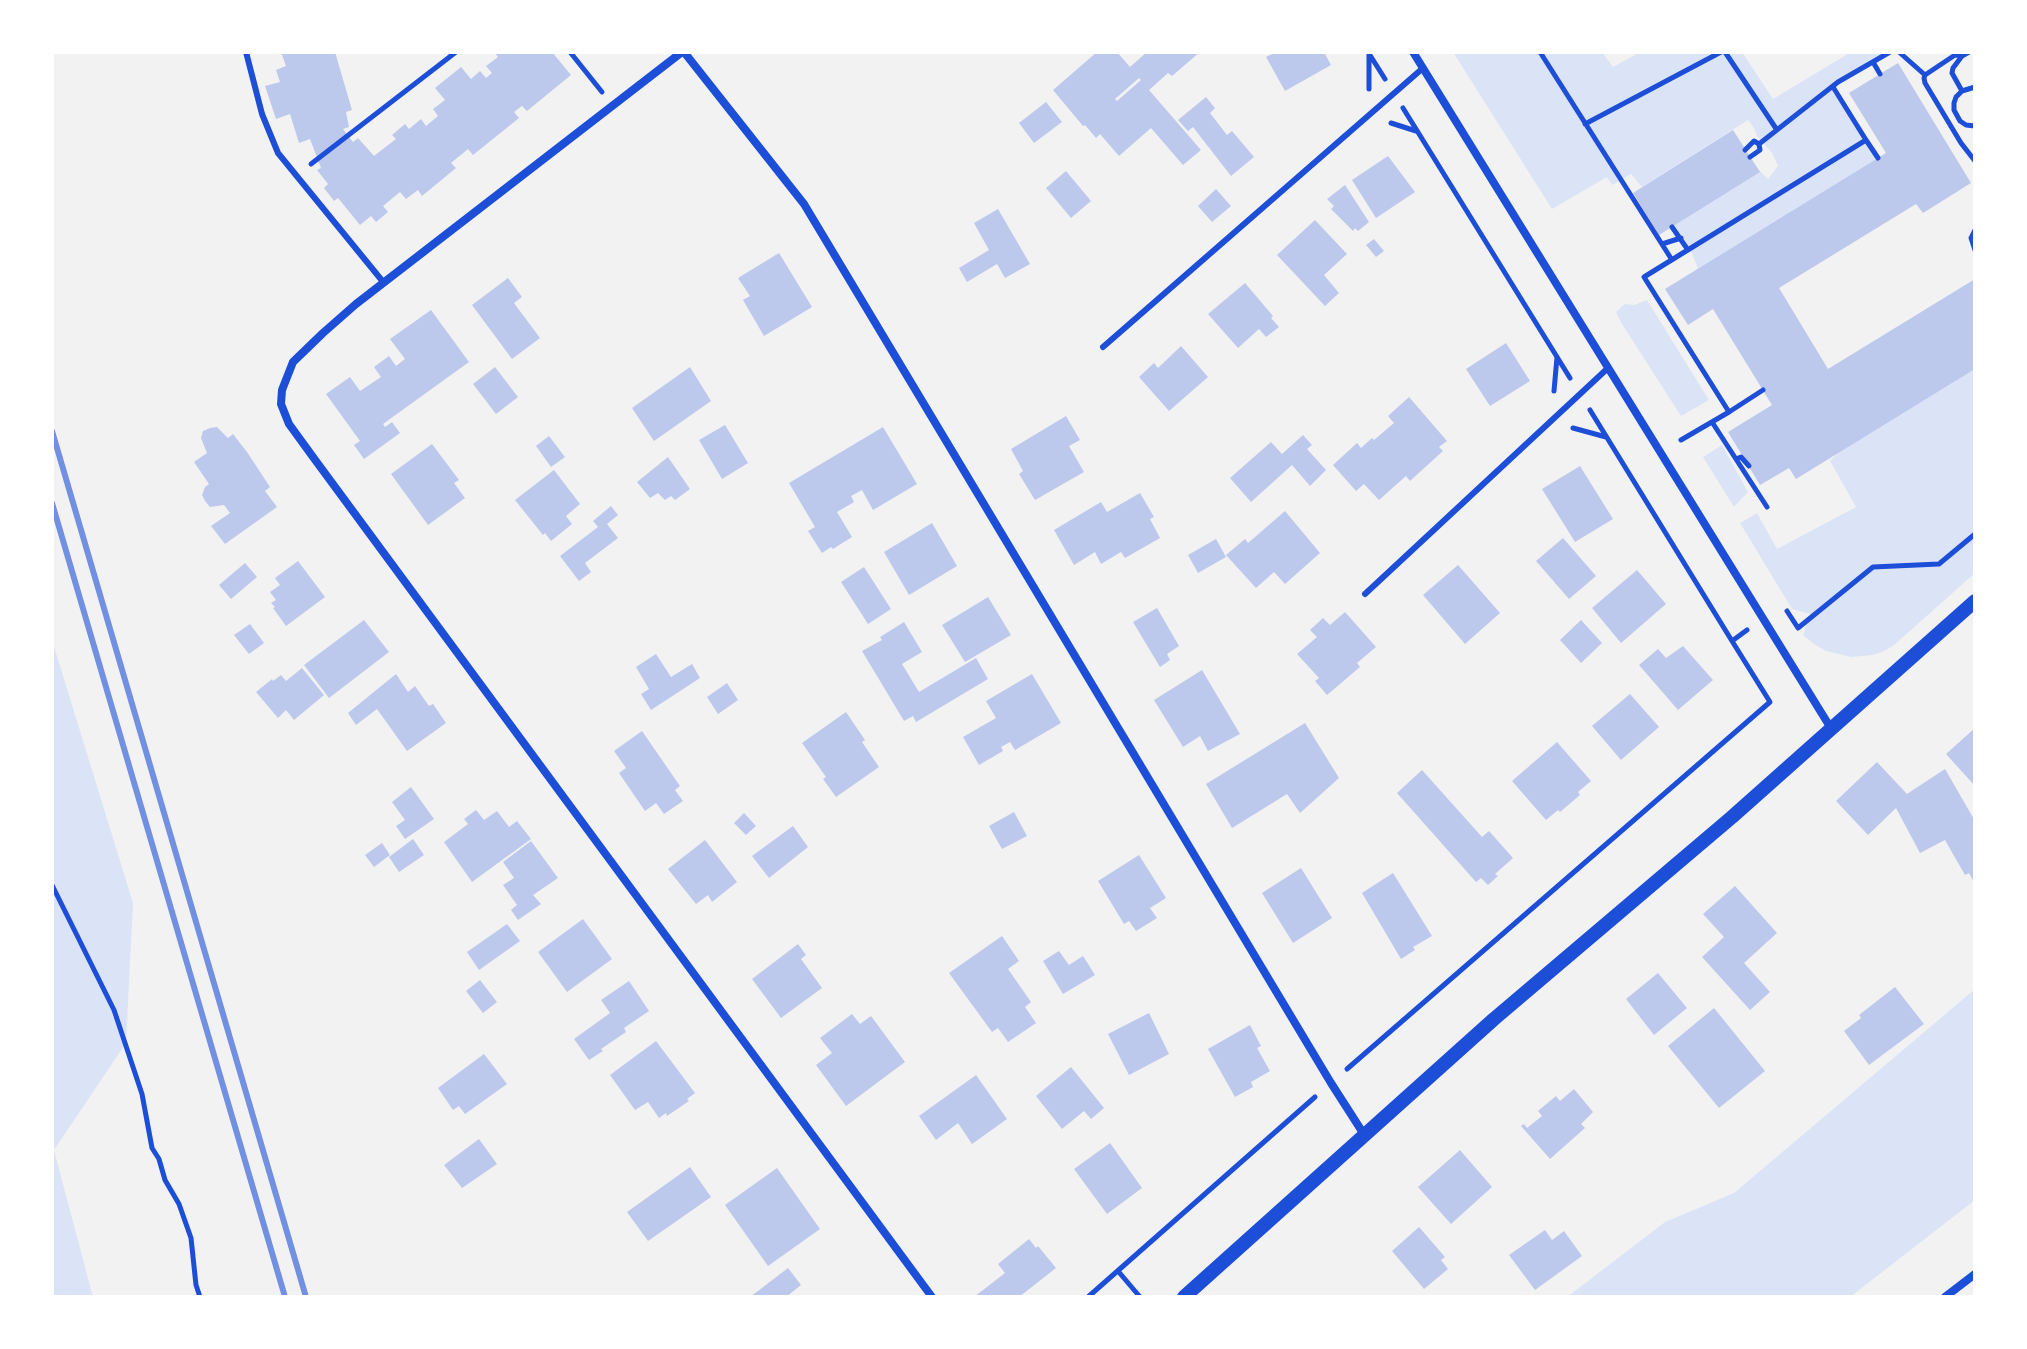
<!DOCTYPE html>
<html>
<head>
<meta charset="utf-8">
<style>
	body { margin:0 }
	#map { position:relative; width:2027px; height:1349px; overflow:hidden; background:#f2f2f2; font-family:Jost,sans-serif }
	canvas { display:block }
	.frame { position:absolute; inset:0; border:54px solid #fff; pointer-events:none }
</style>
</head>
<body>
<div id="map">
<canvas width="2027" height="1349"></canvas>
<div class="frame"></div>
</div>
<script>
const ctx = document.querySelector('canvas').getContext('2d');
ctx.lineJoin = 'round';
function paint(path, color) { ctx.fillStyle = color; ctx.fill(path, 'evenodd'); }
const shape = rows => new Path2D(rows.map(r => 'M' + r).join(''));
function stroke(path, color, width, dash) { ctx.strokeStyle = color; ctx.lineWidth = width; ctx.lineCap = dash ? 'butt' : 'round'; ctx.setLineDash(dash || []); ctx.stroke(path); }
paint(shape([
	[1453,52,1602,52,1613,67,1640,52,1742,52,1773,99,1851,52,1890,52,1831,89,1878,158,1698,269,1690,248,1672,227,1758,169,1768,179,1778,166,1772,153,1757,136,1754,128,1748,120,1642,187,1631,174,1612,185,1607,177,1552,209],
	[1647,300,1709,400,1681,416,1622,324,1616,312,1625,304,1634,305],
	[1975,369,1975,573,1893,646,1884,651,1873,655,1851,657,1826,651,1814,644,1803,635,1810,614,1792,609,1740,523,1757,513,1777,549,1856,507,1830,461,1839,452],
	[1722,445,1748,492,1734,507,1703,457],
	[52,640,133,903,126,1043,54,1150,93,1297,52,1297],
	[1975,989,1975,1200,1850,1297,1567,1297,1665,1222,1734,1193]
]), '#dbe4f7');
paint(shape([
	[281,52,327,52,327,54,335,52,352,110,346,112,349,127,343,129,353,142,358,138,374,156,396,139,392,135,405,124,409,129,421,119,426,126,438,116,433,109,445,100,435,88,461,67,471,79,480,71,486,78,492,73,486,66,498,57,494,52,552,52,571,75,527,111,522,106,514,112,519,118,473,155,468,149,451,163,456,168,422,196,418,190,406,199,400,192,383,206,388,212,376,222,371,216,360,225,338,198,334,201,324,188,328,184,317,170,321,168,310,139,299,143,290,114,276,119,265,86,280,82,276,70,286,66],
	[1097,52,1117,52,1130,67,1147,52,1200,52,1172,76,1168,73,1149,90,1201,150,1183,165,1151,128,1119,156,1100,134,1096,138,1085,125,1083,126,1053,90],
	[1139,78,1141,80,1117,101,1115,99],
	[1276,52,1324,52,1331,65,1285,91,1266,57],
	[1898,63,1971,183,1923,213,1916,204,1779,288,1828,369,1975,279,1975,369,1796,479,1789,468,1760,485,1728,432,1772,405,1713,309,1688,325,1665,289,1886,153,1849,93],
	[1206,97,1215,108,1210,113,1227,135,1232,131,1254,157,1231,176,1193,127,1188,131,1178,120],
	[1046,102,1062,122,1034,143,1019,123],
	[1733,130,1760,172,1659,235,1633,193],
	[1388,156,1415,192,1376,218,1352,180],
	[1066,171,1091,201,1071,218,1046,188],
	[1345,185,1369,222,1358,231,1355,228,1353,231,1331,209,1334,206,1327,199],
	[1216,189,1231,206,1212,222,1198,206],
	[998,209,1030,264,1005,278,997,264,967,282,959,268,989,250,974,223],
	[1315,220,1347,254,1324,275,1339,293,1325,306,1277,255],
	[1374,239,1384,251,1376,257,1366,245],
	[779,253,812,307,764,336,743,300,750,296,738,278],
	[508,278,522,297,514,303,540,338,512,359,472,305],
	[1245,283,1273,316,1271,318,1279,327,1266,337,1259,329,1238,348,1208,314],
	[431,310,469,362,383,424,385,427,392,422,400,433,364,459,354,445,360,441,326,394,350,377,360,391,381,377,374,367,389,356,396,366,405,359,390,339],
	[1506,343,1530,381,1490,406,1466,369],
	[1181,346,1208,377,1169,411,1139,377,1154,363,1158,368],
	[495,367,518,397,496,414,473,384],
	[690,367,711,401,654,441,632,408],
	[1409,397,1447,441,1439,447,1443,451,1410,481,1406,476,1379,500,1364,484,1356,491,1333,465,1357,443,1361,448,1372,438,1374,440,1394,423,1388,416],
	[1066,416,1080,440,1069,446,1084,472,1035,500,1019,474,1023,471,1011,449],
	[725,425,748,463,722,479,699,440],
	[217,427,228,438,233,434,247,452,270,487,265,491,277,507,225,544,211,526,230,513,224,505,210,507,205,501,202,495,205,487,209,484,194,462,207,453,201,438,203,431,210,428],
	[883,427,917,484,873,510,862,490,851,496,854,502,837,512,852,537,833,549,831,547,822,553,808,531,815,527,789,483],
	[1303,435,1312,445,1307,449,1326,470,1310,486,1292,465,1251,502,1230,478,1271,442,1282,454],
	[549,436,565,457,551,467,536,446],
	[432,444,459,480,454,483,465,498,428,525,391,474],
	[668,457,690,489,675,500,671,496,665,500,658,493,650,498,637,482],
	[1580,466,1613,519,1575,542,1542,489],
	[554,470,580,504,566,516,572,524,551,541,545,533,543,535,515,500],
	[1140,493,1154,517,1150,519,1160,538,1125,558,1121,552,1101,564,1095,552,1074,565,1054,530,1101,502,1107,512],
	[611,506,618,515,607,524,618,538,585,563,591,572,579,581,560,556,598,527,593,521],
	[1285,511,1320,553,1285,584,1274,572,1256,588,1226,555,1245,539,1248,543],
	[932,523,957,566,909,595,884,552],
	[1563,538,1596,576,1569,599,1536,561],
	[1216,539,1226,557,1198,573,1188,555],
	[298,561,325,597,286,626,273,608,275,607,271,603,276,600,270,592,280,585,275,578],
	[245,563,257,577,231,599,219,585],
	[1458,565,1500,613,1465,644,1423,595],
	[864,567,891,609,868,624,841,582],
	[1637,570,1666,604,1621,643,1592,608],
	[988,597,1011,635,965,662,942,625],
	[1157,608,1179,646,1167,654,1170,660,1160,667,1133,622],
	[1345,612,1376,647,1357,663,1360,667,1327,695,1315,681,1319,678,1297,654,1317,637,1310,630,1323,618,1330,625],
	[364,620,389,652,329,698,304,665],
	[1581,620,1602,643,1581,663,1560,640],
	[904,622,922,652,902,664,919,692,976,658,988,679,916,722,913,716,904,721,862,651,882,640,880,637],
	[250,624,264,643,249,654,234,635],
	[1683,646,1713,680,1678,710,1639,665,1658,649,1666,658],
	[656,654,671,677,692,664,700,678,651,710,641,694,649,689,636,667],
	[302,668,324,695,294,720,286,710,278,718,256,692,272,679,273,681,281,675,286,681],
	[1202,670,1240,734,1208,751,1200,736,1183,747,1154,700],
	[396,674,408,692,415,686,429,706,433,704,446,723,407,751,377,709,356,725,348,713],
	[1032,674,1061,723,1015,750,1010,742,1001,747,1003,751,979,765,963,737,996,718,986,701],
	[727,683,738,700,718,714,707,697],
	[1630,694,1659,727,1621,760,1592,726],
	[846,712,865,740,862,742,879,767,836,797,823,779,826,777,802,743],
	[1305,723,1339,778,1300,813,1287,794,1232,828,1206,784],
	[1975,728,1975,786,1946,754],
	[642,731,680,786,675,790,683,801,664,814,656,803,645,811,619,773,626,768,614,751],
	[1557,742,1591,781,1578,792,1580,795,1560,812,1558,810,1546,820,1512,781],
	[1877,762,1907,794,1945,769,1975,821,1975,884,1969,873,1965,875,1945,840,1920,853,1896,808,1868,835,1836,801],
	[1422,770,1482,837,1489,831,1513,858,1495,874,1498,876,1488,885,1481,878,1476,882,1397,793],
	[411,787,434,819,405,839,396,826,405,820,392,802],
	[476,810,484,820,497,811,509,827,517,821,531,839,472,882,444,842,468,824,464,819],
	[1014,812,1027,836,1002,849,989,826],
	[744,813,756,826,746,835,734,823],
	[793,826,808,847,769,878,752,856],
	[413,839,424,855,399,872,389,857],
	[705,840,737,882,712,902,708,895,696,904,668,869],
	[531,841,558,878,533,895,541,904,518,920,511,910,517,905,503,885,514,878,503,862],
	[382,843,390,855,374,867,365,855],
	[1139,855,1166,898,1150,908,1157,918,1136,931,1129,921,1124,924,1098,881],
	[1301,868,1332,918,1293,943,1262,893],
	[1393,873,1432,936,1413,947,1415,950,1401,959,1362,893],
	[1735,886,1777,933,1744,963,1770,992,1750,1010,1702,957,1724,937,1703,914],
	[583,919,612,959,567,992,538,952],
	[507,924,520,941,479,970,467,952],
	[1002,936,1019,961,1008,969,1031,1002,1025,1007,1036,1023,1008,1042,998,1028,992,1032,949,973],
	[798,944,806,955,801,959,822,988,781,1018,752,979],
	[1059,951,1069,965,1083,956,1095,975,1063,994,1043,961],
	[1658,973,1687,1008,1654,1035,1626,999],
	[480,980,497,1002,483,1013,466,991],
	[629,981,649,1011,624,1028,626,1032,601,1049,603,1051,589,1060,574,1039,610,1013,601,1000],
	[1895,987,1924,1024,1869,1065,1844,1031,1861,1018,1859,1015],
	[1714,1008,1765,1071,1719,1108,1668,1046],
	[1149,1013,1169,1054,1129,1075,1108,1034],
	[852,1014,860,1024,871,1016,905,1062,846,1106,816,1065,832,1053,820,1038],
	[1250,1025,1261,1046,1257,1048,1270,1071,1251,1082,1253,1087,1235,1097,1208,1049],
	[656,1041,695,1093,687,1099,689,1101,667,1116,666,1113,659,1118,648,1102,635,1110,610,1075],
	[484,1054,507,1084,465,1114,459,1106,453,1110,438,1088],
	[1071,1067,1104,1108,1091,1119,1084,1111,1062,1129,1036,1096],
	[976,1075,1007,1119,972,1144,958,1123,936,1140,919,1116],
	[1574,1089,1593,1112,1581,1124,1585,1128,1550,1159,1521,1126,1524,1124,1527,1128,1542,1116,1538,1111,1556,1096,1560,1101],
	[479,1139,497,1164,462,1188,444,1165],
	[1110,1143,1142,1188,1107,1214,1074,1169],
	[1460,1150,1492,1187,1451,1224,1418,1187],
	[690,1167,711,1197,648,1241,627,1212],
	[777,1168,820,1229,768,1266,725,1205],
	[1419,1227,1445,1257,1441,1260,1448,1269,1424,1289,1392,1251],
	[1545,1230,1552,1240,1564,1231,1582,1256,1535,1290,1509,1255],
	[1029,1239,1036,1248,1038,1246,1056,1268,1019,1297,974,1297,1005,1273,998,1264],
	[788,1268,801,1285,786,1297,750,1297]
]), '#bdc9ec');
stroke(shape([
	[570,52,602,92],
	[1368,52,1385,79],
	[1540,52,1672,260],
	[1725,52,1777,130],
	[1899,52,1925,75],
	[1969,52,1962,56,1955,55,1925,75,1924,78,1925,83,1961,143,1975,161],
	[1369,55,1369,89],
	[1962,56,1953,68,1952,73,1962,91],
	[1873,62,1880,74],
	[1833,87,1866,140],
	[1975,87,1962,91,1956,97,1954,103,1954,110,1960,121,1966,125,1975,126],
	[1403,108,1570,378],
	[1391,123,1416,131],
	[1585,124,1721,52],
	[1745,150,1754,141,1759,144],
	[1750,157,1760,150,1759,144,1838,82,1890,52],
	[311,164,456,52],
	[1672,227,1688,250],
	[1975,230,1971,238,1975,250],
	[1662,244,1681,238],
	[1554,391,1557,357],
	[1590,410,1732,641],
	[1729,412,1763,390],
	[1712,422,1767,507],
	[1573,428,1606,437],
	[1681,440,1729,412,1644,277,1866,140,1878,158],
	[1736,459,1741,457,1749,466],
	[1787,611,1798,628,1873,567,1939,564,1975,534],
	[52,885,114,1010,142,1094,152,1148,159,1159,165,1180,179,1204,191,1238,196,1285,200,1297],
	[1347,1069,1770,702,1732,641,1747,630],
	[1118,1271,1140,1297],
	[1088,1297,1315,1097]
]), '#1d4ed8', 5);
stroke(shape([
	[246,52,262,114,278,153,384,283],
	[1103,347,1423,68],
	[1365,594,1608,368]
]), '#1d4ed8', 6);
stroke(shape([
	[682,52,356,304,323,333,293,362,282,390,281,404,289,424,313,457,932,1297],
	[684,52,804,204,1331,1083,1365,1136],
	[1413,52,1832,730],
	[1945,1297,1975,1274]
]), '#1d4ed8', 8);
stroke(shape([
	[1184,1297,1494,1019,1732,817,1975,601]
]), '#1d4ed8', 14);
stroke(shape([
	[52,431,306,1297],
	[52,503,285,1297]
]), '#7290e2', 6);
</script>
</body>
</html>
